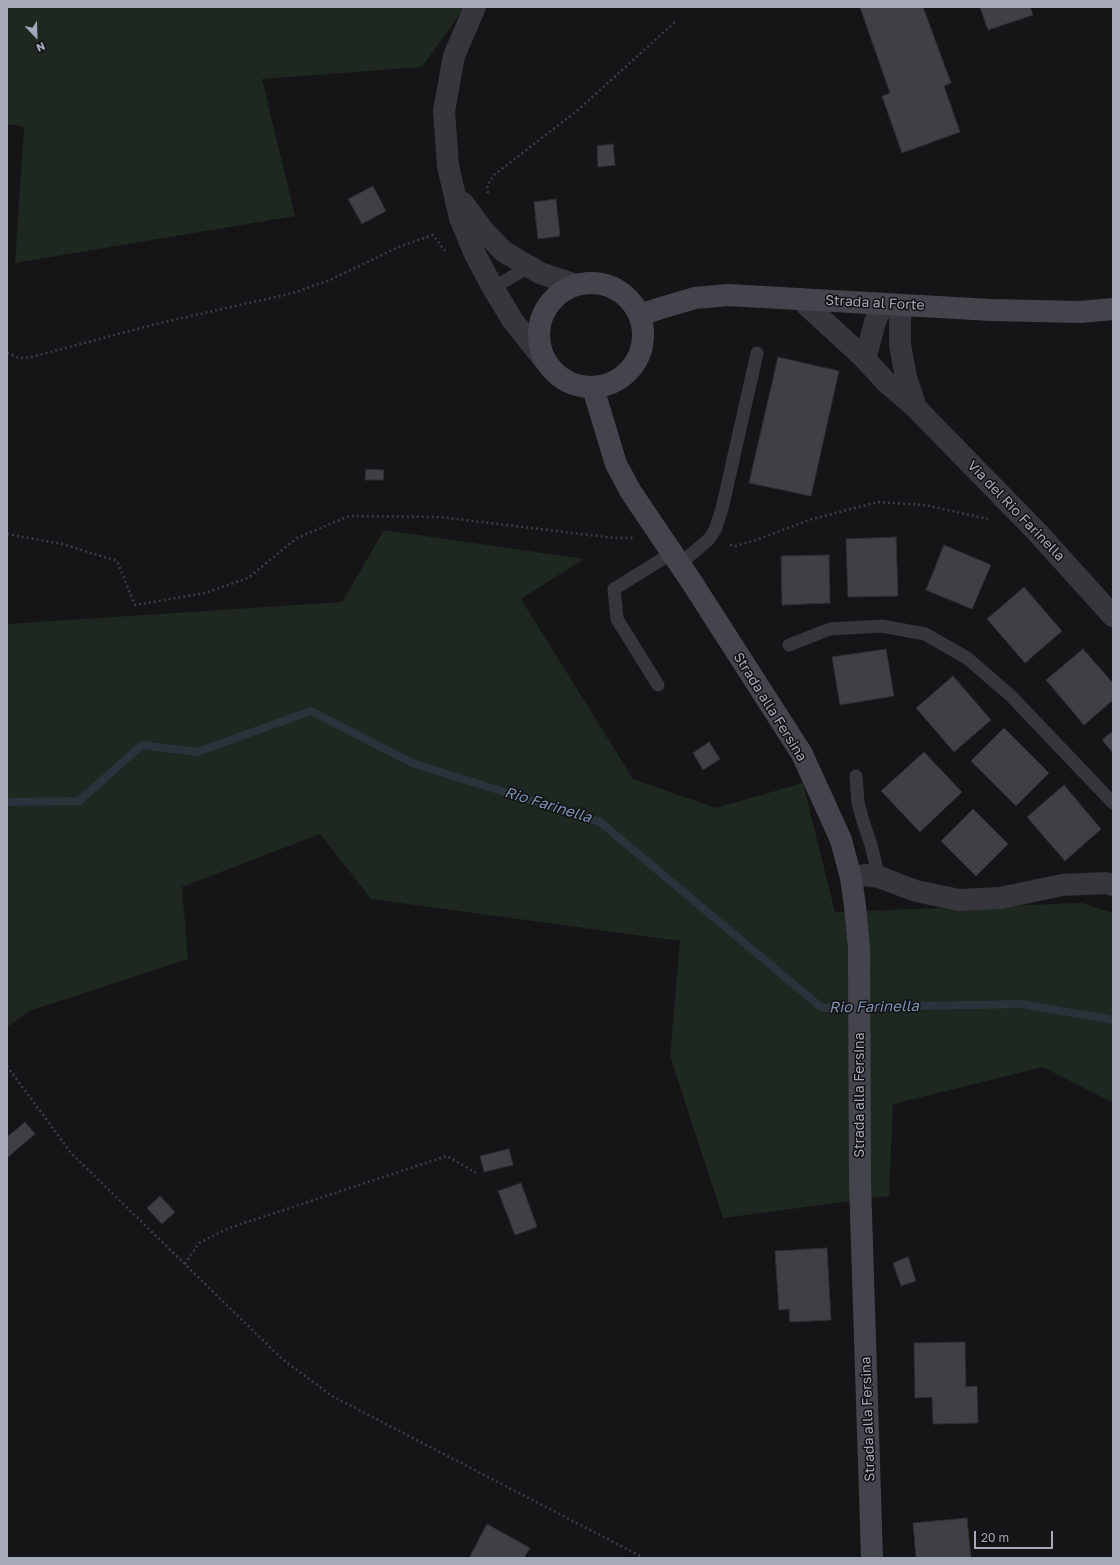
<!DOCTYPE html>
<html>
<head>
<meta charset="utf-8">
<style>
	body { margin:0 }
	#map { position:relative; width:1120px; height:1565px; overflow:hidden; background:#151517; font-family:"Golos Text",sans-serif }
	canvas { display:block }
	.frame { position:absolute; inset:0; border:8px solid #a6aab8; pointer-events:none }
	.north { position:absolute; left:16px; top:16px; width:40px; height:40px; -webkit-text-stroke:3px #101012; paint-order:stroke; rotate:157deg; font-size:11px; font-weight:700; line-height:16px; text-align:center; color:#a6aab8 }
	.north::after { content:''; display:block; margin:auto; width:14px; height:18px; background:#a6aab8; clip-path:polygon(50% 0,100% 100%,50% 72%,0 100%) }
	.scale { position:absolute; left:974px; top:1531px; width:79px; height:18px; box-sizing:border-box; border:2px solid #a6aab8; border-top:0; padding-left:5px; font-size:12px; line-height:14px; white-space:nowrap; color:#a6aab8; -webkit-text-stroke:3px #101012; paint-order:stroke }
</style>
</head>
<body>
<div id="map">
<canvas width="1120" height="1565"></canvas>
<div class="frame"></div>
<div class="north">N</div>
<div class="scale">20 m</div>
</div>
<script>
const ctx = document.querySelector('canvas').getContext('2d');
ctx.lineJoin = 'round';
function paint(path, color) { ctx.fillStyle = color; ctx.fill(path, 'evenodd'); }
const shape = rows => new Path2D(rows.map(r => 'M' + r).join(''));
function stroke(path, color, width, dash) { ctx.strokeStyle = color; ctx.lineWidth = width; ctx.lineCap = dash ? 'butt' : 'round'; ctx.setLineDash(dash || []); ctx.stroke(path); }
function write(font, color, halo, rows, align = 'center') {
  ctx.font = font + ' "Golos Text",sans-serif'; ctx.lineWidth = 3; ctx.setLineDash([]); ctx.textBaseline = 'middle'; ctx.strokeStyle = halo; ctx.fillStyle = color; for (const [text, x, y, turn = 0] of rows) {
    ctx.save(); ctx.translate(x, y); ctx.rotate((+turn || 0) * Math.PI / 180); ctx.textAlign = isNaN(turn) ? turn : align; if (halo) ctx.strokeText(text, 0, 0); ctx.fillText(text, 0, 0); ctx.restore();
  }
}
paint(shape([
	[7,7,465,7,422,67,262,79,295,216,15,263,24,127,7,124],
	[384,530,584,559,521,599,633,779,716,808,803,783,835,912,1082,903,1113,913,1113,1103,1043,1067,893,1104,889,1196,723,1218,670,1056,680,941,371,899,320,834,182,887,188,959,29,1011,7,1027,7,624,342,602]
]), '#1f2721');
stroke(shape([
	[7,802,79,801,142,745,197,752,311,711,412,763,600,822,822,1008,1021,1004,1113,1020]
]), '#2b323b', 8);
const building = shape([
	[860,7,923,7,951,83,944,86,960,132,902,153,882,96,890,93,860,7],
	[980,7,1030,7,1033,15,988,30,980,7],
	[613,144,615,165,598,167,597,146,613,144],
	[373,186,386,211,362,224,348,199,373,186],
	[556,199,560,236,538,239,534,202,556,199],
	[778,357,839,371,811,496,749,483,778,357],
	[366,469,384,470,383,480,365,480,366,469],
	[896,537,898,596,848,597,846,539,896,537],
	[944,545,991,565,972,609,926,590,944,545],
	[829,555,830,603,782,605,781,556,829,555],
	[1024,587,1062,631,1025,663,987,619,1024,587],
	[886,649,894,696,840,705,832,657,886,649],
	[1083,649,1113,683,1113,700,1084,725,1046,680,1083,649],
	[953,676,991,720,954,752,916,708,953,676],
	[1004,728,1049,773,1016,806,971,761,1004,728],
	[1113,731,1113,753,1102,740,1113,731],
	[709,742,720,759,703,770,693,753,709,742],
	[924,752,962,792,920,832,881,791,924,752],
	[1064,785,1101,829,1065,861,1027,817,1064,785],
	[973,809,1008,844,976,876,941,841,973,809],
	[25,1122,35,1134,7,1158,7,1137,25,1122],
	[509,1149,513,1165,484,1172,480,1156,509,1149],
	[521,1183,537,1227,515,1235,498,1191,521,1183],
	[160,1196,175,1212,162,1224,147,1208,160,1196],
	[827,1248,831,1320,790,1322,789,1309,779,1310,775,1251,827,1248],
	[908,1257,916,1281,901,1286,893,1263,908,1257],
	[965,1342,966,1387,977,1386,978,1423,933,1424,932,1397,915,1398,914,1343,965,1342],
	[967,1518,971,1558,916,1558,913,1523,967,1518],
	[487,1524,530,1548,524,1558,469,1558,487,1524]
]);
paint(building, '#3f3f44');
stroke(building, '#2f2f33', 1);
stroke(shape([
	[488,193,487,186,494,175,578,110,675,22],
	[7,353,19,358,31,357,160,323,293,293,330,280,401,246,433,235,445,251],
	[7,534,62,544,117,561,135,605,205,593,248,578,297,538,349,516,440,517,614,538,633,538],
	[730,545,736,546,756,540,812,519,878,502,925,505,988,519],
	[7,1066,71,1153,282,1359,332,1396,644,1558],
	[185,1264,199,1243,229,1228,447,1156,476,1173]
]), '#3c3d43', 2.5, [2, 3]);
stroke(shape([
	[493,288,520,272,527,265],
	[680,564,709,539,715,530,722,509,757,353],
	[789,645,830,629,882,626,925,634,967,658,1011,696,1113,803],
	[658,685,617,619,614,589,672,553],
	[856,776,858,803,864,824,871,845,879,877]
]), '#36363c', 13);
stroke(shape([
	[475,7,454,56,444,111,448,166,460,218,475,254,493,288,513,321,545,361],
	[463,203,483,230,503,251,540,273,576,285],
	[800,299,865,359,887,383,916,408,1037,532,1113,616],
	[901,305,900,320,900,345,906,377,916,408],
	[865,359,875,322,883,304],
	[851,878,865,875,879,877,916,891,959,900,1000,898,1062,885,1106,883,1113,885]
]), '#36363c', 22);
stroke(shape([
	'539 335a52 52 0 1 1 104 0a52 52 0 1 1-104 0Z',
	[640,315,661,308,695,298,728,295,991,310,1080,312,1113,309],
	[593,388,616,464,631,492,691,581,802,754,841,840,851,878,855,906,859,948,860,1182,872,1558]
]), '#44454c', 22);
write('14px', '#a6aab8', '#101012', [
	["Strada al Forte",875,303,3],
	["Via del Rio Farinella",1016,511,46],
	["Strada alla Fersina",770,707,58],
	["Strada alla Fersina",860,1095,-90],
	["Strada alla Fersina",868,1419,-92]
]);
write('italic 15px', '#7c93b4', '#101012', [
	["Rio Farinella",548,805,17],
	["Rio Farinella",874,1007,-1]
]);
</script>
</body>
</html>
